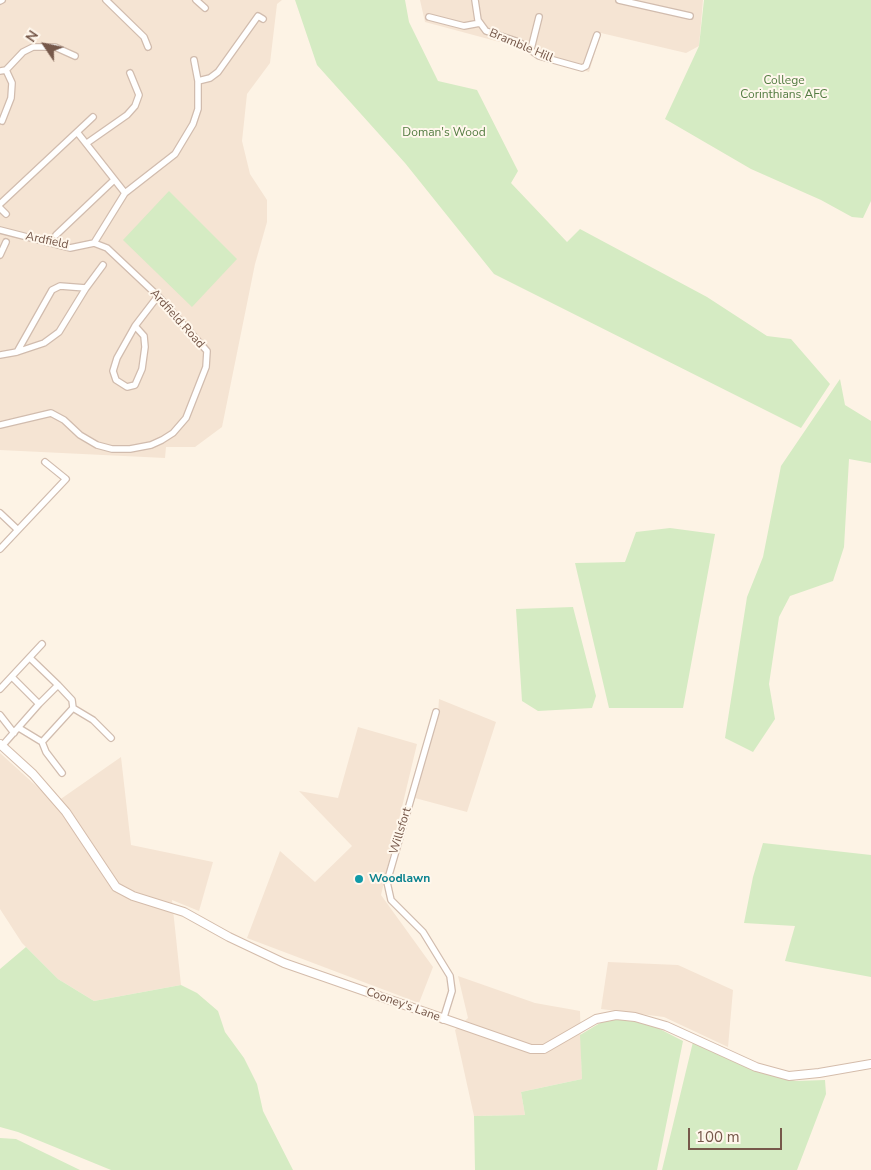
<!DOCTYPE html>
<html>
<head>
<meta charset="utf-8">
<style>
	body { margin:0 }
	#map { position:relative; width:871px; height:1170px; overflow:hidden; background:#fdf3e5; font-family:"Nunito Sans",sans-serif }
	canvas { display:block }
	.north { position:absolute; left:20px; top:20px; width:50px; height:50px; -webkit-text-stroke:4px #fff7ec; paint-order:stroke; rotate:304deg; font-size:14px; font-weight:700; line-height:20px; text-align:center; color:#76584a }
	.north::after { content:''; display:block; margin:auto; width:18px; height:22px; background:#76584a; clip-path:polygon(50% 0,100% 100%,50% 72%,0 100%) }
	.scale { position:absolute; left:688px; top:1128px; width:94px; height:22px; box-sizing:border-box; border:2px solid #76584a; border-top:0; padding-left:6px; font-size:15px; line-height:18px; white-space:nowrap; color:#76584a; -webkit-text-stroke:4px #fff7ec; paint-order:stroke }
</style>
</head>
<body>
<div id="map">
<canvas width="871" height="1170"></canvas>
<div class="north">N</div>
<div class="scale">100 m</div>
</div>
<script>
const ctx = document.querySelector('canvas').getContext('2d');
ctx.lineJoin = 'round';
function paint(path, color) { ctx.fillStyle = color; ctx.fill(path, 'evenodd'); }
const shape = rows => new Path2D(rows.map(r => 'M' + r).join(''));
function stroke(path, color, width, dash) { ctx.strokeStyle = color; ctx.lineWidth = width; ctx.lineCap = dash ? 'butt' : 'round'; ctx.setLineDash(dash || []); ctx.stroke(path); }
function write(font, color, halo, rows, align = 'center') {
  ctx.font = font + ' "Nunito Sans",sans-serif'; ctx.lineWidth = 4; ctx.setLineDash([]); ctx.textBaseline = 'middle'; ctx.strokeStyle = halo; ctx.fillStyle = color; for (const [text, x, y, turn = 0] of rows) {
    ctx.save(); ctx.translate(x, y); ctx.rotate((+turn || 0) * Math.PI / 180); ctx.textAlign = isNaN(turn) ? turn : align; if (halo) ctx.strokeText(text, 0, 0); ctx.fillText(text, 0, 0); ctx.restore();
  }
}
paint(shape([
	[0,0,282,0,277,4,270,63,247,94,242,141,250,174,267,200,267,222,255,264,222,427,195,447,166,447,165,458,0,450],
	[420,0,703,0,699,46,686,53,601,33,589,72,535,56,522,48,425,22],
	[439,699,496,722,467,812,415,798,438,714],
	[358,727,417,744,381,895,433,967,419,1003,247,938,280,851,315,882,352,846,299,791,338,798],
	[0,753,55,803,121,757,131,845,213,862,199,911,172,900,181,985,94,1001,58,979,22,943,0,909],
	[608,962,678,965,733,990,728,1047,664,1017,601,1009],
	[458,976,535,1003,580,1011,582,1079,521,1092,525,1115,474,1116,455,1030,468,1018]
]), '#f5e4d3');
paint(shape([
	[295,0,405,0,409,22,438,81,477,90,518,171,511,183,567,242,580,229,707,297,767,336,791,339,830,384,801,428,494,274,405,163,317,65],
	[704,0,871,0,871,201,863,218,852,217,821,200,751,169,665,119,699,46],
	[169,191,237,259,192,307,123,240],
	[840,379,845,405,871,421,871,463,849,459,844,547,833,581,790,596,779,617,769,684,775,719,753,752,725,738,747,597,763,557,781,466],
	[670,528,715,534,683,708,609,708,575,563,625,562,636,532],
	[573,607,596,696,592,708,538,711,522,701,516,609],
	[763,843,871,855,871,977,785,961,795,926,744,923,753,877],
	[26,947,58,979,94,1001,181,985,197,993,218,1011,225,1032,244,1058,257,1084,263,1111,293,1170,111,1170,18,1132,0,1127,0,969],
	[605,1020,630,1020,652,1025,683,1041,657,1170,475,1170,474,1116,525,1115,521,1092,582,1079,580,1035],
	[693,1042,758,1072,796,1081,825,1080,826,1094,797,1170,662,1170],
	[0,1138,16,1139,80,1170,0,1170]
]), '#d5ebc3');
const street = shape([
	[106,0,144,37,148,47],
	[196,0,205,8],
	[475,0,478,20,486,31,519,42,539,56,582,68,586,66,597,35],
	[619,0,690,16],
	[0,1,2,0],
	[429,17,464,26,480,23],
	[531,49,539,17],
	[6,70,23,52,33,47,55,47,75,56],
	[0,71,6,70,12,83,11,98,2,121],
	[198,81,210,78,218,72,258,16,263,19],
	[77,132,125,193,94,243],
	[87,143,127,115,135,106,139,95,130,73],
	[125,193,175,154,193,124,198,109,198,81,194,60],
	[0,204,93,117],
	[0,208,6,214],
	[0,230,70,248,94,243],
	[56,235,114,180],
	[0,255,6,242],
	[135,326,144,336,145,347,142,369,135,385,127,387,116,380,113,371,117,358,135,326,158,296],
	[17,352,44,343,59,332,86,288],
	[0,355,17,352,52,290,60,286,86,288,103,265],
	[0,425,51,413,64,420,80,435,97,445,112,449,130,449,151,445,162,440,173,433,186,418,206,367,207,351,158,296,107,248,94,243],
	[0,513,18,530],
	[0,549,66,479,45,462],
	[12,677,39,704,58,685,30,658],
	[0,689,42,644],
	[73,708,93,720,111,738],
	[436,712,387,882,391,900,423,932,450,976,452,991,443,1020],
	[0,715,14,733],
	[19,728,42,742,73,708,72,700,58,685],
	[42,742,46,752,62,773],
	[2,746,39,704]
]);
const secondary = shape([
	[0,744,33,774,66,812,116,887,133,896,184,912,229,937,284,963,531,1049,544,1049,596,1019,616,1015,635,1017,666,1026,756,1067,789,1076,819,1073,871,1064]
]);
stroke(street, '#d1bcae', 8);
stroke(secondary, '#d4bcab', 10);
stroke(street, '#fff', 5.5);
stroke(secondary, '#fff', 8);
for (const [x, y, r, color] of [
	[359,879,5,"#0f9aa8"]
]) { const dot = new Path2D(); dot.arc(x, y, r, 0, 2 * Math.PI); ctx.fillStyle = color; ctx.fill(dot); stroke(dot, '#fff7ec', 2); }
write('12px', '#76584a', '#fff7ec', [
	["Bramble Hill",521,46,23],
	["Ardfield",47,241,12],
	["Ardfield Road",177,319,48],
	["Willsfort",401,831,-73],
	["Cooney's Lane",403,1005,20]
]);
write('12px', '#547c42', '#fff7ec', [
	["College",784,81],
	["Corinthians AFC",784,95],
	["Doman's Wood",444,133]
]);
write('bold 12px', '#0d838f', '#fff7ec', [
	["Woodlawn",369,879]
], 'left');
</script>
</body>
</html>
